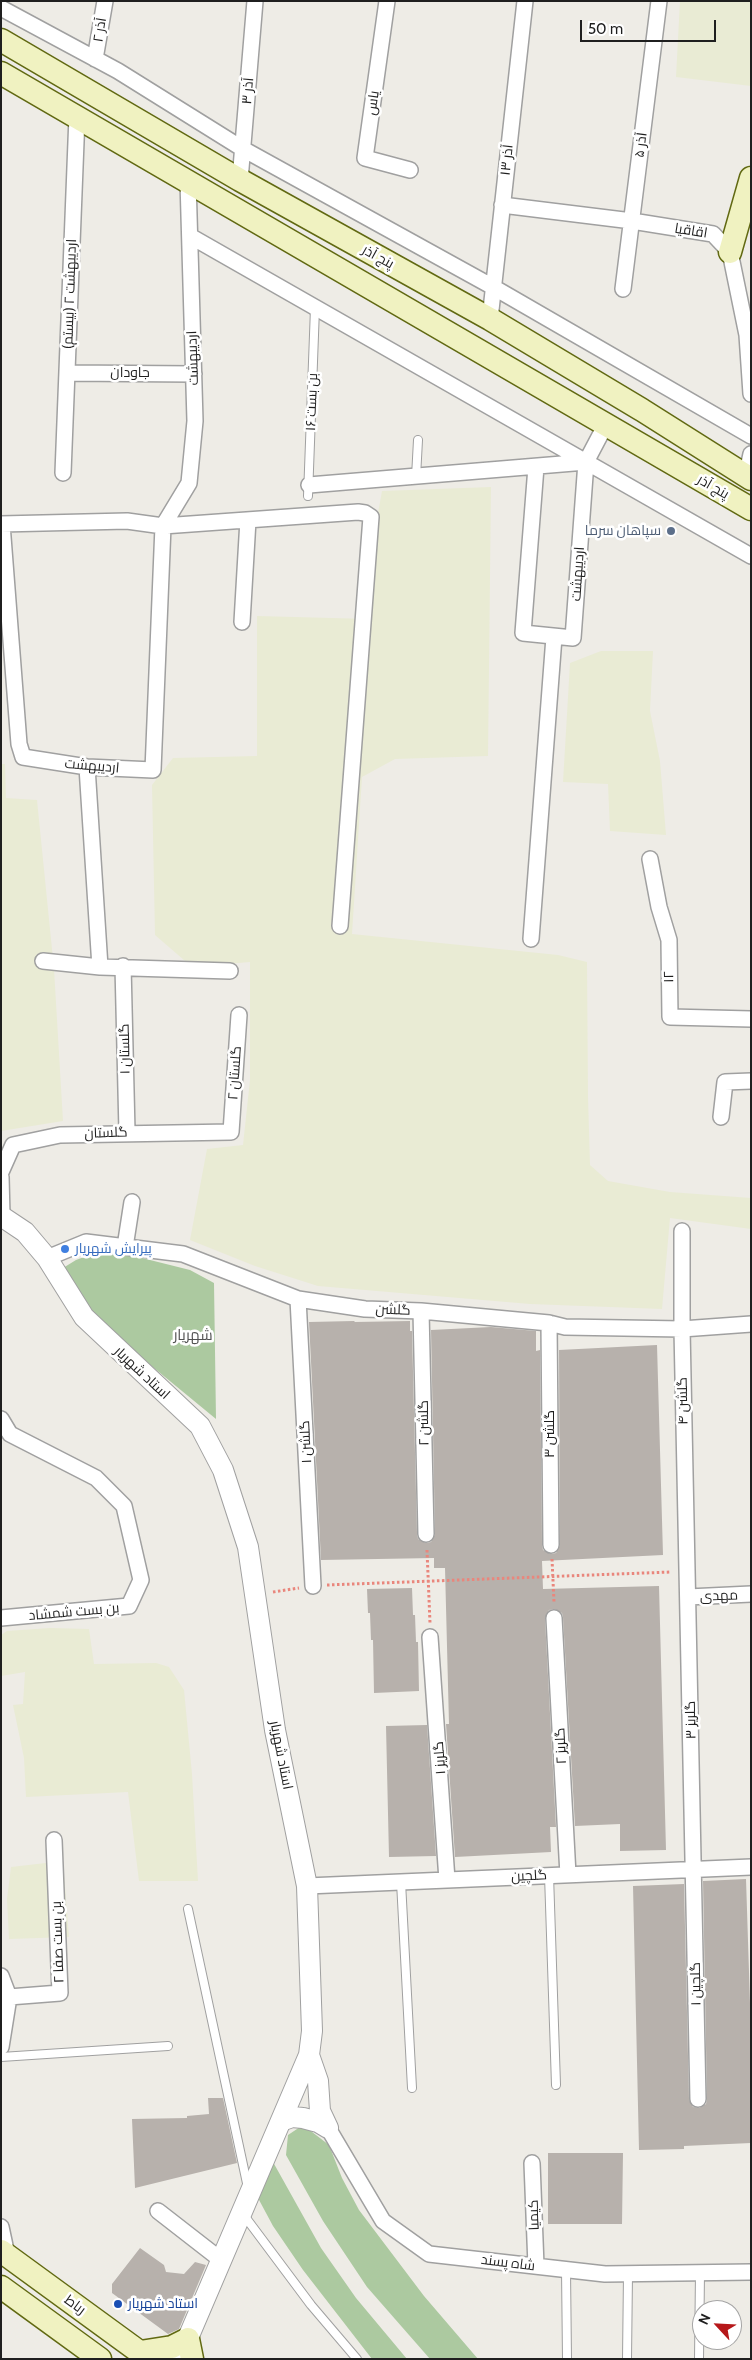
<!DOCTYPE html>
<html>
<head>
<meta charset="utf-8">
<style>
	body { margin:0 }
	#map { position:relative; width:752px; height:2360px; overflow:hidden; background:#eeece6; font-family:Cabin,sans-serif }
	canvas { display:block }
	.frame { position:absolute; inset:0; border:2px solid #1f1f1f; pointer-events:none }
	.north { position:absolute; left:692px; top:2300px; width:50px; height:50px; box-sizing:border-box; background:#fff; border:1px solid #a5a5a5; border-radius:50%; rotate:295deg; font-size:14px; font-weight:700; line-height:20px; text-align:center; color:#1f1f1f }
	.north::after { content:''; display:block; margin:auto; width:18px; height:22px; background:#b6181a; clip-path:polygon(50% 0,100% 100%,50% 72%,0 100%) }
	.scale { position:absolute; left:580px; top:20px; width:136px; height:22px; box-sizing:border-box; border:2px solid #1f1f1f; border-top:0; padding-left:6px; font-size:15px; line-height:18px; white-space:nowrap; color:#1f1f1f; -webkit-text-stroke:4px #fff; paint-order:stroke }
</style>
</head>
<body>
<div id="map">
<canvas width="752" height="2360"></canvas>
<div class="frame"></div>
<div class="north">N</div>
<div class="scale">50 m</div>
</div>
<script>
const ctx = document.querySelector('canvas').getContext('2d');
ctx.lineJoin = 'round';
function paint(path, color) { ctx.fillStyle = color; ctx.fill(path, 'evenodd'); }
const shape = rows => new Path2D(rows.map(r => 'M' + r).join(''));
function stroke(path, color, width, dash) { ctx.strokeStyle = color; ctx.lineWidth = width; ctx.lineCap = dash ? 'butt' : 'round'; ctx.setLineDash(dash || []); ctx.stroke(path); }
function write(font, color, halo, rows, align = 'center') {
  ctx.font = font + ' Cabin,Cairo,sans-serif'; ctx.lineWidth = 5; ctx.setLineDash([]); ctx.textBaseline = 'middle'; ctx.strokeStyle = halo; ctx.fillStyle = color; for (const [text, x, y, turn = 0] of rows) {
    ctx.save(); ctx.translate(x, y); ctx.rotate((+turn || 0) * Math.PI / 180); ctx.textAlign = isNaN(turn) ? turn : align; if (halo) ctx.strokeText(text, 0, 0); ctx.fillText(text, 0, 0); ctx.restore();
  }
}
paint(shape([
	[680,1,751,1,751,86,676,77],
	[491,487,488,756,395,759,362,777,352,934,558,955,587,962,588,1097,590,1165,608,1181,670,1192,751,1198,751,1229,670,1218,662,1309,530,1304,318,1286,255,1266,190,1240,207,1149,243,1145,250,1080,250,962,192,967,155,935,152,785,173,758,257,756,257,616,369,619,369,563,382,491],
	[601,651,653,651,650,711,660,761,666,835,610,831,608,784,563,782,570,663],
	[1,764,5,764,6,798,37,800,54,969,63,1121,1,1131],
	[50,1628,89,1629,94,1664,156,1663,169,1667,184,1690,192,1774,198,1881,139,1881,128,1792,26,1797,24,1758,13,1705,23,1704,25,1672,1,1676,1,1635,7,1631],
	[63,1861,69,1937,9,1939,7,1899,11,1867]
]), '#e9ebd4');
paint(shape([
	[118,1252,190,1270,214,1283,216,1419,137,1354,97,1316,76,1292,63,1268,76,1260,95,1253],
	[303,2125,329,2145,342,2178,359,2210,424,2296,478,2359,430,2359,367,2287,323,2221,286,2155,288,2135],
	[273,2162,321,2248,356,2298,407,2359,372,2359,303,2270,273,2226,258,2198]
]), '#acc9a0');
paint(shape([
	[354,1321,355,1322,410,1321,410,1331,412,1331,417,1534,418,1539,426,1543,431,1542,435,1534,431,1330,491,1327,536,1331,536,1351,540,1350,542,1545,543,1550,551,1554,556,1553,560,1545,559,1350,657,1345,663,1555,542,1561,543,1589,659,1586,666,1850,620,1851,620,1824,575,1826,563,1617,562,1613,554,1609,549,1610,545,1619,556,1827,550,1827,551,1852,455,1857,446,1724,449,1724,445,1568,434,1568,434,1558,321,1560,309,1322],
	[412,1588,413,1615,415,1615,416,1642,418,1642,419,1691,374,1693,373,1640,371,1640,370,1613,368,1613,367,1589],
	[427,1725,436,1856,389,1857,386,1726],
	[746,1879,751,2034,751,2143,684,2146,684,2149,639,2150,633,1886,684,1884,689,2099,693,2107,699,2108,706,2104,707,2099,703,1881],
	[208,2098,223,2098,237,2163,135,2188,132,2119,187,2118,187,2116,209,2114],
	[548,2153,623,2153,622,2224,548,2224],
	[140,2248,164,2265,166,2272,184,2274,195,2262,206,2265,179,2329,168,2334,112,2293,112,2284]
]), '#b7b1ac');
const service = shape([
	[416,477,418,440],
	[308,496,315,308],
	[549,1875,556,2085],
	[401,1882,412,2088],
	[188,1909,248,2188],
	[1,2057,168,2046],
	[243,2214,311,2305,357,2359],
	[566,2270,567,2359],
	[627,2359,628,2274],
	[699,2359,700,2273]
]);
const minor = shape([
	[387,1,365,158,410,170],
	[1,8,118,71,243,149,493,287,751,436],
	[95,59,105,1],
	[240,180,255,1],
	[502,205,632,221,713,234,730,252,747,335,751,394],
	[190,236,751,556],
	[623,289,659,1],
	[490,319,525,1],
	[67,373,194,374],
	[751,454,746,477,751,477],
	[536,467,523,633,573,638,586,462],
	[63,473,77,116],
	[309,485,586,462,606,424],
	[1,524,127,521,163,526,189,483,195,421,188,181],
	[2,524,19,744,23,757,87,767,153,770,163,526,358,512,365,513,371,517,340,926],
	[242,622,248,520],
	[87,767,100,967],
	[650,859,659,907,669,940,670,1017,751,1019],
	[531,939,554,637],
	[43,961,100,967,230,971],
	[123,966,127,1132],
	[721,1117,725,1082,751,1081],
	[1,1172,13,1145,60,1135,231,1132,239,1015],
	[1,1177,2,1216],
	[682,1231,682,1329,698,2099],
	[125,1247,132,1202],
	[47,1258,86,1242,183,1254,298,1299,365,1309,421,1311,549,1323,565,1327,682,1329,751,1324],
	[298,1299,313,1586],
	[421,1311,426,1534],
	[549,1323,551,1545],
	[1,1419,10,1434,96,1478,124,1506,141,1580,129,1606,1,1618],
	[688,1597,751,1594],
	[554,1618,568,1875],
	[430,1637,447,1880],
	[307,1886,751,1867],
	[1,1976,9,1997,1,2047],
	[9,1997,60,1993,54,1840],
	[328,2128,383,2221,429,2254,605,2274,751,2272],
	[532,2163,536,2266],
	[158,2211,221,2260],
	[1,2227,7,2255]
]);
const tertiary = shape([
	[1,1216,25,1232,47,1258,84,1317,200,1426,223,1470,248,1547,275,1730,307,1886,312,2031,309,2055,179,2359],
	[281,2121,292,2117,303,2118,318,2122,328,2128,320,2111,318,2081,309,2055]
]);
const secondary = shape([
	[1,40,240,180,490,319,642,410,751,479],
	[1,73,751,509],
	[730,252,751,178],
	[1,2251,149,2359],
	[1,2287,100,2359],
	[140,2352,172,2347,188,2339,192,2359]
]);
stroke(service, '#a0a0a0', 10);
stroke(minor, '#a0a0a0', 18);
stroke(tertiary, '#a0a0a0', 22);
stroke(secondary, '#616912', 25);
stroke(shape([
	[427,1550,430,1623],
	[552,1559,554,1602],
	[327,1585,671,1572],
	[273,1592,299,1588]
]), '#e9867c', 3, [2.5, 2.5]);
stroke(service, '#fff', 8);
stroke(minor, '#fff', 15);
stroke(tertiary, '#fff', 20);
stroke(secondary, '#f0f2c1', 22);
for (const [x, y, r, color] of [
	[671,531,5,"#5c6f8a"],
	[65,1249,5,"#3f7fe0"],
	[118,2304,5,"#1a4fb4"]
]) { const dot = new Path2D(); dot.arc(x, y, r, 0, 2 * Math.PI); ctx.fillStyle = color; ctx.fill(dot); stroke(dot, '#fff', 2); }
write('14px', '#1f1f1f', '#fff', [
	["آذر ۲",100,30,-81],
	["آذر ۳",248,91,-85],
	["یاس",373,103,-82],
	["آذر ۵",641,145,-83],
	["۱۳ آذر",507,160,-84],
	["اقاقیا",691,231,9],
	["پنج آذر",378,257,29],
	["اردیبهشت ۲ (بیستم)",70,294,-88],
	["اردیبهشت",193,358,-92],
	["جاودان",130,373],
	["بن بست ۱۶",312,402,-88],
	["پنج آذر",713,487,30],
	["اردیبهشت",578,574,-86],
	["اردیبهشت",92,766,5],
	["۱۲",669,977,-91],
	["گلستان ۱",125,1049,-91],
	["گلستان ۲",235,1073,-86],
	["گلستان",106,1133,-2],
	["گلشن",393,1310,2],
	["استاد شهریار",142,1373,43],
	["گلشن ۴",683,1401,-91],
	["گلشن ۲",424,1423,-91],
	["گلشن ۳",550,1434,-90],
	["گلشن ۱",306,1442,-93],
	["مهدی",719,1596,-2],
	["بن بست شمشاد",74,1612,-5],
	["گلریز ۳",691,1720,-91],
	["گلریز ۲",561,1746,-93],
	["استاد شهریار",281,1755,79],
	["گلریز ۱",440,1758,-94],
	["گلچین",529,1876,-3],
	["بن بست صفا ۲",58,1942,-92],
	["گلچین ۱",696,1984,-91],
	["کیمیا",534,2215,-92],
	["شاه پسند",508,2263,7],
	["رباط",75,2305,36]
]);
write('14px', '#4e5e75', '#fff', [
	["سپاهان سرما",661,531]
], 'right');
write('14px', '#366cbe', '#fff', [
	["پیرایش شهریار",75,1249]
], 'left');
write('14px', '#164399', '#fff', [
	["استاد شهریار",128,2304]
], 'left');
write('15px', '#525252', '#fff', [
	["شهریار",193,1336]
]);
</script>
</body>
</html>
